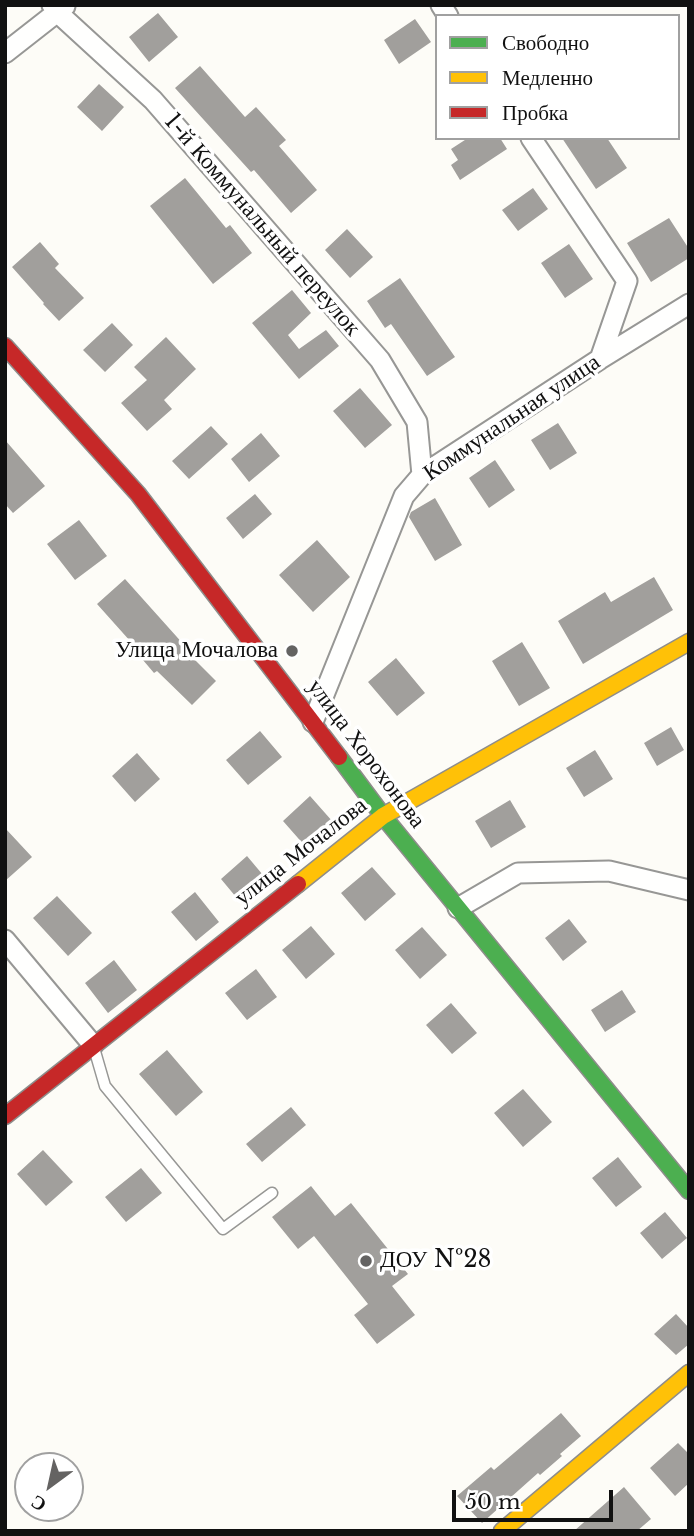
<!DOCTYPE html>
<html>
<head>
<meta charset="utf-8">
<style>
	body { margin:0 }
	#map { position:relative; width:694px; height:1536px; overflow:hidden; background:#fdfcf7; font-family:"Libre Baskerville",serif }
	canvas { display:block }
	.frame { position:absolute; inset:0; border:7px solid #111; pointer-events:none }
	.legend { position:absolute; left:435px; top:14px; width:245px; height:126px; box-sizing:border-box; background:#fff; border:2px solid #a0a0a0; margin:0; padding:9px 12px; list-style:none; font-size:21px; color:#111 }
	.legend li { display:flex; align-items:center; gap:14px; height:35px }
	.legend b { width:35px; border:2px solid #a0a0a0 }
	.north { position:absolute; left:14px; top:1452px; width:70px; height:70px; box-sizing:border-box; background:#fff; border:2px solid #a0a0a0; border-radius:50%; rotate:213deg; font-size:19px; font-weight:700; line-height:28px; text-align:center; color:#111 }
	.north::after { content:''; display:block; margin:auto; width:24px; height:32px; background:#646362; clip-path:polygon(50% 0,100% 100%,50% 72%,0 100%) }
	.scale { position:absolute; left:452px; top:1490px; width:161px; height:32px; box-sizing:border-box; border:4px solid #111; border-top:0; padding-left:9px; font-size:21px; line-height:24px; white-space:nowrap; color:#111; -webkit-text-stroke:5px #fff; paint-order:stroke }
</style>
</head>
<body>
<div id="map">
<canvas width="694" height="1536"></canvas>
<div class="frame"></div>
<ul class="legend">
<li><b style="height:9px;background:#4caf50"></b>Свободно</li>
<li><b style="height:9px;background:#ffc107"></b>Медленно</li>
<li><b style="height:9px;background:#c62828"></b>Пробка</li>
</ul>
<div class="north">С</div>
<div class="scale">50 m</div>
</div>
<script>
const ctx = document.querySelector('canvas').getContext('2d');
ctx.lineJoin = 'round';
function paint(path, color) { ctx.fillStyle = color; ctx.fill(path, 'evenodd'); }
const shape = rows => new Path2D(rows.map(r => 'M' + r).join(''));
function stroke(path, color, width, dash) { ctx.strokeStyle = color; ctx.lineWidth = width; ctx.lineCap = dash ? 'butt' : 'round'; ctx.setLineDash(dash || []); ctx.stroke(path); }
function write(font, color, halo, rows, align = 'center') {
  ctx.font = font + ' "Libre Baskerville",serif'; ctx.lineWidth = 7; ctx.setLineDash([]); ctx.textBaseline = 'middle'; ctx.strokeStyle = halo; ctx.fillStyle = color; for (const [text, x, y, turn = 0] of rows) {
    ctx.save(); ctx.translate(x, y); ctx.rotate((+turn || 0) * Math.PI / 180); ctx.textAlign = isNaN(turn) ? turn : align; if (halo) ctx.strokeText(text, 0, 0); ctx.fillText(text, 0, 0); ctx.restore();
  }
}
paint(shape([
	[158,13,178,37,149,62,129,37],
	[415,19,431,42,399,64,384,40],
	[200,66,245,117,256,107,286,140,279,146,317,190,291,213,254,170,251,172,175,88],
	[99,84,124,107,102,131,77,107],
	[468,138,500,138,507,149,460,180,451,165,458,160,451,149],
	[562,138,607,138,627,168,596,189],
	[185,178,226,228,230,225,252,253,213,284,150,206],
	[533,188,548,209,518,231,502,210],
	[669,218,689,249,689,258,651,282,627,243],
	[347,229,373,257,350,278,325,250],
	[40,242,59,264,55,268,84,298,59,321,43,304,44,303,12,267],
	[569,244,593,279,565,298,541,263],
	[400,278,455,357,427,376,391,324,385,328,367,301],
	[292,290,311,313,288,335,299,349,326,330,339,346,299,379,252,323],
	[112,323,133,345,105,372,83,350],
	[166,337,196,369,164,400,172,409,147,431,121,403,147,380,134,367],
	[360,388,392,425,365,448,333,411],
	[558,423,577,453,550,470,531,440],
	[211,426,228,444,189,479,172,461],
	[261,433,280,456,249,482,231,459],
	[5,440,45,486,13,513,5,504],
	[495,460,515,490,489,508,469,478],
	[255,494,272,514,243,539,226,518],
	[435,498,462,545,435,561,409,517,411,512],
	[79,520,107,556,75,580,47,544],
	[317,540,350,577,313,612,279,575],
	[654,577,673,610,583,664,558,621,605,592,611,602],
	[125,579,185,646,183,648,216,681,192,705,157,671,154,673,137,653,139,651,97,604],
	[522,642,550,688,519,706,492,661],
	[396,658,425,693,397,716,368,682],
	[671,727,684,750,657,766,644,743],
	[260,731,282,757,248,785,226,760],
	[595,750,613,779,584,797,566,768],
	[137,753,160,779,135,802,112,776],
	[310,796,333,822,305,846,283,821],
	[510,800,526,827,491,848,475,821],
	[5,828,32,857,5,881],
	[247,856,268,881,241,903,221,879],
	[372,867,396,894,365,921,341,893],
	[195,892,219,922,196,941,171,912],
	[57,896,92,933,68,956,33,918],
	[569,919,587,942,563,961,545,938],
	[311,926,335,954,306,979,282,950],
	[422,927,447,955,420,979,395,950],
	[114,960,137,990,108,1013,85,983],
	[256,969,277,997,247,1020,225,993],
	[622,990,636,1012,605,1032,591,1010],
	[451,1003,477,1033,452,1054,426,1025],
	[167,1050,203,1092,176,1116,139,1074],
	[523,1089,552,1122,523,1147,494,1113],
	[291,1107,306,1125,262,1162,246,1144],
	[43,1150,73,1182,46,1206,17,1174],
	[618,1157,642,1187,616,1207,592,1178],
	[141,1168,162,1193,126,1222,105,1197],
	[311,1186,335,1216,351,1203,408,1274,392,1286,415,1315,377,1344,354,1315,368,1304,314,1236,298,1249,272,1217],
	[665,1212,687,1238,662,1259,640,1233],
	[676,1314,689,1328,689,1344,676,1355,654,1334],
	[561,1413,581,1436,560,1454,562,1456,540,1475,538,1473,482,1523,457,1496,491,1467,494,1470],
	[678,1443,689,1454,689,1483,675,1496,650,1468],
	[624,1487,651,1519,637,1531,574,1531]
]), '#a19f9c');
const lane = shape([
	[94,1048,105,1086,223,1229,272,1193]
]);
const street = shape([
	[52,5,57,12,153,100,380,360,417,422,422,475],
	[441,5,448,16],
	[5,53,65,6],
	[531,138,627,281,600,359],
	[313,722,404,496,422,475,600,359,689,304],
	[458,908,518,873,609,871,689,890],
	[5,940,93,1045]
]);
const fast = shape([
	[339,757,383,816,689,1191]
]);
const slow = shape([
	[298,884,383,816,689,642],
	[502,1531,689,1373]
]);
const jam = shape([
	[5,346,138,494,339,757],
	[5,1116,298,884]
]);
stroke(lane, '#979795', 13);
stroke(street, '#979795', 23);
stroke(fast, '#8e8d8b', 19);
stroke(slow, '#8e8d8b', 19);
stroke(jam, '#8e8d8b', 19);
stroke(lane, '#fffffe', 10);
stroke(street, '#fffffe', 19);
stroke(fast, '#4caf50', 16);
stroke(slow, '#ffc107', 16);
stroke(jam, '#c62828', 16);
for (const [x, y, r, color] of [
	[292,651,7,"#646362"],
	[366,1261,7,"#646362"]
]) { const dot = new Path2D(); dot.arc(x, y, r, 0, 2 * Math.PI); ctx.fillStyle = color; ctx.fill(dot); stroke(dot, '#fff', 2.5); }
write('23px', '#111', '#fff', [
	["1-й Коммунальный переулок",262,225,49],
	["Коммунальная улица",512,418,-34],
	["улица Хорохонова",366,754,53],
	["улица Мочалова",301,852,-38]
]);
write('23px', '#111', '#fff', [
	["Улица Мочалова",278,651],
	["ДОУ №28",380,1261,"left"]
], 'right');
</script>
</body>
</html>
